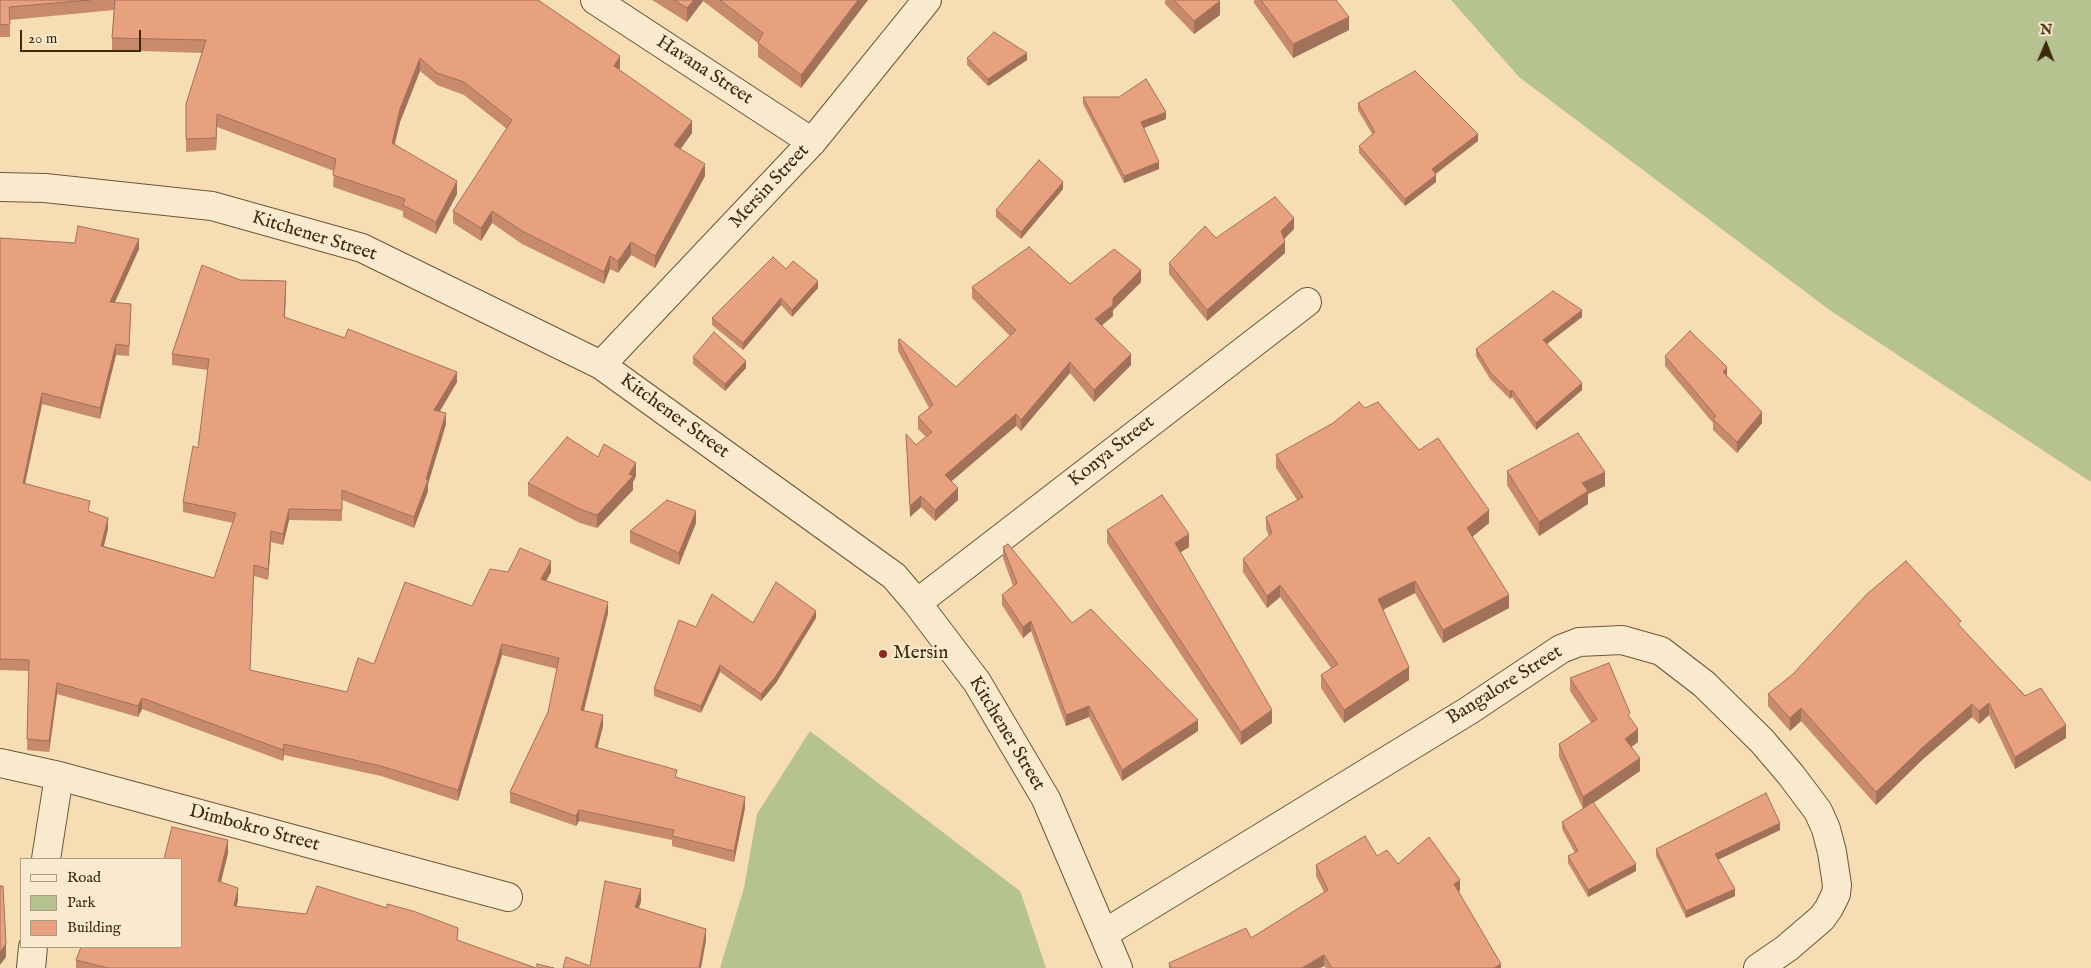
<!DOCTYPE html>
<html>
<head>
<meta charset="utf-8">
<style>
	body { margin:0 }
	#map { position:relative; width:2091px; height:968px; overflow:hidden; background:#f6ddb4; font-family:"IM FELL English",serif }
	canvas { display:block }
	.legend { position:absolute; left:20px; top:858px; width:162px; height:90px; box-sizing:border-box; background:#f9e9ce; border:1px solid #af9c80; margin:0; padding:6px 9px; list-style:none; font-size:15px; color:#3f290c }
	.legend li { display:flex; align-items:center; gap:10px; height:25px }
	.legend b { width:25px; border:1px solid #af9c80 }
	.north { position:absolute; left:2021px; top:20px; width:50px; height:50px; -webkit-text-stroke:4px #f9e9ce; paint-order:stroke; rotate:1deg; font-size:14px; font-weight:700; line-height:20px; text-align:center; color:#3f290c }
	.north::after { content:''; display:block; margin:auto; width:18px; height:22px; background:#3f290c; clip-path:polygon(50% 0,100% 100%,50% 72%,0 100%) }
	.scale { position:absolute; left:20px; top:30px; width:121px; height:22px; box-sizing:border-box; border:2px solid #3f290c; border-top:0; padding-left:6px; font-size:15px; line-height:18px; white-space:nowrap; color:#3f290c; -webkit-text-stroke:4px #f9e9ce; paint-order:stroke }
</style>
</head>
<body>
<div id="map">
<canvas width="2091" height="968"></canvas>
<ul class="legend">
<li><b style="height:6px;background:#f9e9ce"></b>Road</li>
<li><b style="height:14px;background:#b7c291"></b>Park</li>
<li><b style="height:14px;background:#e8a17f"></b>Building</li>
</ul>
<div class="north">N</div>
<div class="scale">20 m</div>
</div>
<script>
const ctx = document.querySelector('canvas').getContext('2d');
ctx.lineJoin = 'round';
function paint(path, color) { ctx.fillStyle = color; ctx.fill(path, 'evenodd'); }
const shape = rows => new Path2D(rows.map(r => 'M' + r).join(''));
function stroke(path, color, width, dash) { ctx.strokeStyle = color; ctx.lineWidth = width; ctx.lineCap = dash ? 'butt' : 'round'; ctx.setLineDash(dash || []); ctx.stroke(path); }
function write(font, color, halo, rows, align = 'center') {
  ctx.font = font + ' "IM FELL English",serif'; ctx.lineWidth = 4; ctx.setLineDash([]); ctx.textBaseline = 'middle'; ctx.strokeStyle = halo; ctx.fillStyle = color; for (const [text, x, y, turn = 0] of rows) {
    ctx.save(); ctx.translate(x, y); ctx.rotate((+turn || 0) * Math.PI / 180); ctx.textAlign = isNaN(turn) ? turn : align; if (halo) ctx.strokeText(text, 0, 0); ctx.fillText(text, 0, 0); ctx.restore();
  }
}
paint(shape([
	[1451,0,2091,0,2091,482,1831,311,1519,77],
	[810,731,1020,891,1046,968,720,968,744,888,757,814]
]), '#b7c291');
const minor = shape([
	[595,0,812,142],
	[0,187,45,188,212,206,362,248,601,365,894,576,917,603,977,682,1046,799,1118,968],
	[601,365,812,142,927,0],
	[917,603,1307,302],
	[0,763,59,776,508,897],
	[46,859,59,776],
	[1105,933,1468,711,1561,649,1579,642,1622,640,1661,651,1704,684,1762,741,1791,775,1818,811,1826,829,1832,852,1837,885,1836,894,1829,908,1822,918,1787,948,1758,968],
	[31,968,33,947]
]);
stroke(minor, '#6d5636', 30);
stroke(minor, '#f9e9ce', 28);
paint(shape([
	[0,0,538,0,620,68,619,70,692,133,681,149,705,176,655,268,631,255,618,273,610,269,604,284,522,244,492,223,481,241,453,223,453,211,507,129,464,95,437,85,420,71,400,122,394,145,457,194,436,234,403,217,403,211,333,187,334,171,217,127,216,150,186,152,186,104,202,53,112,50,112,38,114,10,10,20,10,37,0,37],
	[652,0,868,0,801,88,758,57,758,43,703,1,687,22],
	[1165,0,1218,0,1220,15,1194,34,1165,4],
	[1254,0,1336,0,1349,30,1293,58,1254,3],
	[967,58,1027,60,988,86,967,65],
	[1083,97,1166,119,1144,128,1159,169,1124,183,1083,104],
	[1358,103,1478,141,1436,174,1436,182,1405,206,1359,153,1359,146,1372,134,1358,110],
	[1063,189,1021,239,996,217,996,210],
	[1294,229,1284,239,1285,253,1207,321,1169,274,1169,263,1216,238],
	[0,238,139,249,114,303,131,315,129,356,116,355,100,419,42,404,25,483,90,512,108,529,104,546,214,578,233,523,183,512,183,502,198,448,208,370,172,365,172,354,240,280,286,292,285,318,457,382,440,411,446,424,428,484,428,491,414,528,342,500,342,521,289,520,283,545,271,542,268,580,254,576,250,670,347,692,374,664,472,606,508,572,551,572,546,581,608,613,584,711,603,726,597,748,677,777,745,808,734,862,672,846,672,840,579,821,576,826,510,803,510,792,548,712,557,669,502,655,458,801,381,776,284,755,283,761,142,709,138,717,57,694,49,752,27,750,29,671,0,670],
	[786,269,818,288,792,317,781,305,743,350,712,325,712,318],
	[1141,282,1113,310,1113,316,1102,325,1131,365,1094,402,1070,373,1021,431,1016,426,951,481,958,500,935,521,921,507,910,517,906,434,916,445,926,437,918,429,918,417,929,408,898,351,898,340,956,387,1010,336,972,298,972,287],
	[1582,317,1547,344,1582,390,1536,430,1512,397,1510,399,1490,379,1476,356,1476,349],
	[1665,356,1727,376,1762,423,1737,453,1713,430,1713,423,1665,366],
	[693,357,746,368,725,391,693,364],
	[1365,408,1419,450,1489,523,1472,537,1509,608,1443,643,1415,593,1383,610,1409,680,1344,723,1321,688,1321,675,1331,668,1280,597,1267,608,1243,572,1243,559,1269,536,1266,529,1266,517,1297,500,1276,468,1276,455],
	[1507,471,1605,486,1588,494,1588,504,1539,536,1507,485],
	[636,476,633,482,633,490,597,528,580,523,528,496,528,483],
	[696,523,679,565,630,543,630,531],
	[1107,530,1189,547,1180,552,1272,723,1241,745,1107,543],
	[1003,547,1072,623,1198,731,1122,781,1089,717,1066,726,1031,631,1023,638,1002,605,1002,595,1013,586,1003,558],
	[816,618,776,683,761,701,720,672,701,713,654,696,654,689,696,627],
	[1961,628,2066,738,2015,769,1989,715,1979,724,1972,717,1922,760,1876,805,1801,721,1790,731,1768,706,1768,694],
	[1570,678,1630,718,1638,742,1631,747,1640,771,1593,803,1636,871,1588,897,1568,863,1568,856,1575,853,1562,829,1562,822,1583,809,1559,757,1559,744,1591,723,1570,691],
	[1780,830,1718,860,1735,896,1686,918,1656,856,1656,849],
	[228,853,221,882,238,900,236,907,458,941,536,968,76,968,76,960],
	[1377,856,1460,890,1459,892,1501,968,1326,968,1324,966,1320,968,1169,968,1169,963,1251,938,1324,892,1316,876,1316,865]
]), '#c88a6d');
paint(shape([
	[694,0,703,0,703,1,687,22,687,8],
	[858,0,868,0,801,88,801,75],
	[1220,1,1220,15,1194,34,1194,21],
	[1349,17,1349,30,1293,58,1293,44],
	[1027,53,1027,60,988,86,988,79],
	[620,56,620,68,614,78,614,66],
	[420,58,420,71,400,122,392,156,392,143,400,109],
	[1166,112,1166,119,1141,129,1141,122],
	[217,114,217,127,216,150,216,138],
	[692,121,692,133,674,157,674,145],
	[1478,134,1478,141,1432,176,1432,169],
	[1159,162,1159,169,1124,183,1124,176],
	[705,164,705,176,655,268,655,256],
	[1436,175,1436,182,1405,206,1405,199],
	[457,181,457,194,436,234,436,222],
	[1063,182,1063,189,1021,239,1021,232],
	[492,211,492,223,481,241,481,228],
	[1294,218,1294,229,1281,242,1281,231],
	[139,239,139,249,110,313,110,302],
	[631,242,631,255,618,273,618,261],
	[1285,242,1285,253,1207,321,1207,310],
	[610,256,610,269,604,284,604,272],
	[1141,270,1141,282,1113,310,1113,298],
	[286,281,286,292,284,328,284,317],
	[818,281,818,288,792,317,792,310],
	[781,298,781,305,743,350,743,343],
	[1113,305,1113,316,1095,331,1095,319],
	[1582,310,1582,317,1543,347,1543,340],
	[116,344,116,355,100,419,100,408],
	[1131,354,1131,365,1094,402,1094,390],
	[746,361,746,368,725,391,725,384],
	[1070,362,1070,373,1021,431,1021,420],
	[1727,367,1727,378,1723,372],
	[457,372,457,382,434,421,434,410],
	[1582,383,1582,390,1536,430,1536,423],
	[1512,390,1512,397,1510,399,1510,392],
	[42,393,42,404,23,493,23,483],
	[1762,412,1762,423,1737,453,1737,442],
	[446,413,446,424,428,484,428,491,414,528,414,517],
	[1016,414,1016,426,945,487,945,475],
	[636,463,636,476,633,482,633,490,597,528,597,515,629,474],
	[1605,472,1605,486,1588,494,1588,504,1539,536,1539,522,1582,483],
	[958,488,958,500,935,521,935,510],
	[921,496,921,507,910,517,910,506],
	[289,509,289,520,283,545,283,534],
	[1489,510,1489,523,1467,541,1467,528],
	[696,511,696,523,679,565,679,553],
	[108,518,108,529,101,556,101,546],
	[271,531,271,542,268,580,268,569],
	[1189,534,1189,547,1175,556,1175,543],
	[551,561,551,572,541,590,541,579],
	[1415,581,1415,593,1378,612,1378,599],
	[1280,585,1280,597,1267,608,1267,596],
	[1509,595,1509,608,1443,643,1443,630],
	[608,602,608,613,581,721,581,710],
	[816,611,816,618,776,683,761,701,761,694],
	[1031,621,1031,631,1023,638,1023,627],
	[502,644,502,655,458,801,458,790],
	[720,665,720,672,701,713,701,706],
	[1409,667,1409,680,1344,723,1344,710],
	[57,683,57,694,49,752,49,741],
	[142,698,142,709,138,717,138,706],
	[1989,703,1989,715,1979,724,1979,711],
	[1972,704,1972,717,1922,760,1876,805,1876,792,1922,748],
	[1089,706,1089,717,1066,726,1066,715],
	[1801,708,1801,721,1790,731,1790,718],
	[1272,710,1272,723,1241,745,1241,732],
	[603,715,603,726,595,758,595,747],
	[1198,720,1198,731,1122,781,1122,770],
	[2066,725,2066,738,2015,769,2015,757],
	[1638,729,1638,742,1625,752,1625,739],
	[284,744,284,755,283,761,283,750],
	[1640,758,1640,771,1583,810,1583,797],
	[745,797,745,808,734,862,734,851],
	[579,810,579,821,576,826,576,816],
	[1780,823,1780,830,1715,861,1715,854],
	[228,840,228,853,218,893,218,881],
	[1636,864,1636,871,1588,897,1588,890],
	[1460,880,1460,890,1454,894,1454,884],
	[238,888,238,900,234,919,234,906],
	[641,889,641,902,635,919,635,907],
	[1735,889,1735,896,1686,918,1686,911],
	[706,929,706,941,701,968,699,968],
	[6,944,6,957,0,965,0,952],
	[1324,955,1324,966,1320,968,1302,968],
	[1501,964,1501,968,1494,968]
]), '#a27159');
const building = shape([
	[0,0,90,0,9,7,10,24,0,25,0,0],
	[115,0,538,0,620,56,614,66,692,121,674,145,705,164,655,256,631,242,618,261,610,256,604,272,522,231,492,211,481,228,453,211,512,120,464,82,437,73,420,58,400,109,392,143,457,181,436,222,403,205,405,199,333,175,336,159,217,114,216,138,186,139,186,104,206,40,112,38,115,0],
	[674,0,694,0,687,8,674,0],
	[720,0,858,0,801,75,758,43,763,33,720,0],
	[1174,0,1218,0,1220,1,1194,21,1174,0],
	[1261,0,1336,0,1349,17,1293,44,1261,0],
	[994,32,1027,53,988,79,967,58,994,32],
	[1415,71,1478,134,1432,169,1436,175,1405,199,1359,146,1375,132,1358,103,1415,71],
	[1146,79,1166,112,1141,122,1159,162,1124,176,1083,97,1119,97,1146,79],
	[1039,160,1063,182,1021,232,996,210,1039,160],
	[1275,197,1294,218,1281,231,1285,242,1207,310,1169,263,1205,226,1216,238,1275,197],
	[78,226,139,239,110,302,131,304,129,346,116,344,100,408,42,393,23,483,90,501,88,511,108,518,101,546,214,578,236,513,183,502,193,446,198,448,209,359,172,354,202,265,240,280,286,281,284,317,345,338,348,329,457,372,434,410,446,413,426,479,428,480,414,517,342,490,342,510,289,509,283,534,271,531,268,569,254,565,250,670,347,692,358,658,374,664,405,582,472,606,490,569,508,572,520,548,551,561,541,579,608,602,581,710,603,715,595,747,677,770,675,777,745,797,734,851,672,836,674,830,579,810,576,816,510,792,548,712,559,658,502,644,458,790,381,766,284,744,283,750,142,698,138,706,57,683,49,741,27,739,29,660,0,659,0,238,75,243,78,226],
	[1029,247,1070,284,1114,249,1141,270,1113,298,1113,305,1095,319,1131,354,1094,390,1070,362,1021,420,1016,414,945,475,958,488,935,510,921,496,910,506,906,434,916,445,932,432,918,417,933,405,898,340,900,339,956,387,1016,330,972,287,1029,247],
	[773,257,786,269,793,261,818,281,792,310,781,298,743,343,712,318,773,257],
	[1553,291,1582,310,1543,340,1582,383,1536,423,1512,390,1510,392,1490,372,1476,349,1553,291],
	[1690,331,1727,367,1723,372,1762,412,1737,442,1713,419,1716,416,1665,356,1690,331],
	[714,332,746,361,725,384,693,357,714,332],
	[1359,402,1365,408,1378,402,1419,450,1438,438,1489,510,1467,528,1509,595,1443,630,1415,581,1378,599,1409,667,1344,710,1321,675,1338,664,1280,585,1267,596,1243,559,1272,533,1266,517,1303,497,1276,455,1333,423,1359,402],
	[1578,433,1605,472,1582,483,1588,491,1539,522,1507,471,1578,433],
	[567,437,598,457,604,444,636,463,629,474,633,476,597,515,580,509,528,483,567,437],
	[1162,495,1189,534,1175,543,1272,710,1241,732,1107,530,1162,495],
	[667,500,696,511,679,553,630,531,667,500],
	[1008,544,1072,623,1091,609,1198,720,1122,770,1089,706,1066,715,1031,621,1023,627,1002,595,1017,583,1003,547,1008,544],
	[1906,561,1961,621,1958,624,2025,696,2041,688,2066,725,2015,757,1989,703,1979,711,1972,704,1922,748,1876,792,1801,708,1790,718,1768,694,1793,674,1867,594,1906,561],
	[776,582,816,611,776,676,761,694,720,665,701,706,654,689,679,620,696,627,712,594,753,623,776,582],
	[1609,663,1630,713,1628,715,1638,729,1625,739,1640,758,1583,797,1559,744,1597,719,1570,678,1609,663],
	[1766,793,1780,823,1715,854,1735,889,1686,911,1656,849,1766,793],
	[1593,802,1636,864,1588,890,1568,856,1578,851,1562,822,1593,802],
	[172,827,228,840,218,881,238,888,234,906,306,914,317,886,387,908,387,904,413,911,458,928,457,940,536,968,108,968,76,960,81,947,181,947,181,859,164,859,172,827],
	[1365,836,1377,856,1387,850,1398,864,1429,837,1460,880,1454,884,1501,964,1494,968,1332,968,1324,955,1302,968,1171,968,1169,963,1246,928,1251,938,1328,890,1316,865,1365,836],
	[605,881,641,889,635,907,706,929,699,968,563,968,566,957,590,966,605,881],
	[0,886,3,886,6,944,0,952,0,886],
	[537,964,554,968,537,968,537,964]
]);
paint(building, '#e8a17f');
stroke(building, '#a27159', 1);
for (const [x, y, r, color] of [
	[883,654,5,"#8f2418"]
]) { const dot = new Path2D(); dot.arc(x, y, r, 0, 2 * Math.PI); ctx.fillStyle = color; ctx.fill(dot); stroke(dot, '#f9e9ce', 2); }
write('19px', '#3f290c', '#f9e9ce', [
	["Havana Street",704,71,33],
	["Mersin Street",770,187,-47],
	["Kitchener Street",314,237,17],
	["Kitchener Street",674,417,36],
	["Konya Street",1112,452,-38],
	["Bangalore Street",1505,686,-32],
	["Kitchener Street",1006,734,59],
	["Dimbokro Street",254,829,15]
]);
write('19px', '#3f290c', '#f9e9ce', [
	["Mersin",893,654]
], 'left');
</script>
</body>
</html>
